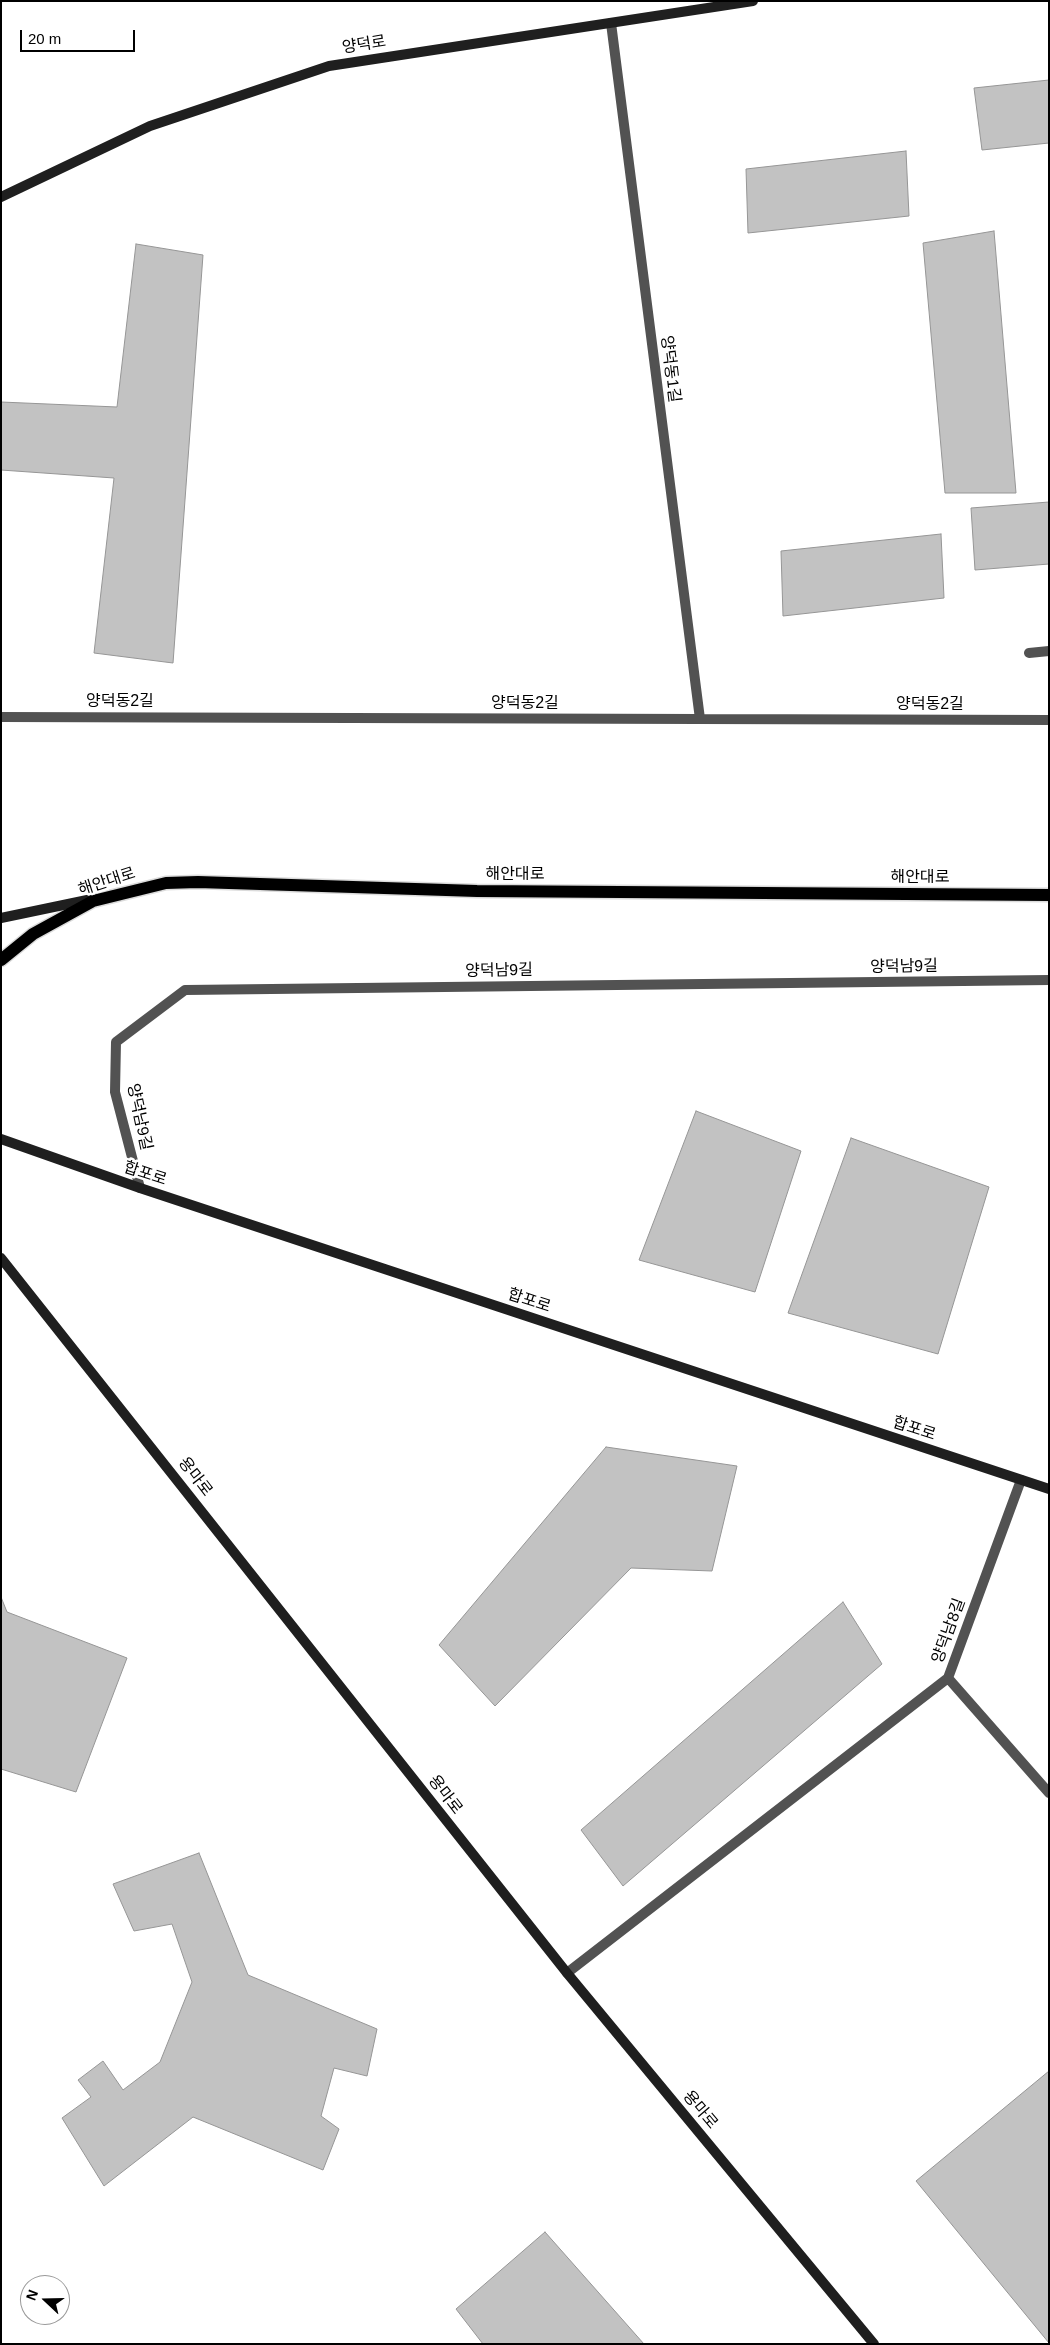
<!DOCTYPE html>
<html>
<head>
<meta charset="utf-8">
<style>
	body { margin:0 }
	#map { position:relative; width:1050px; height:2345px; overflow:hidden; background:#fff; font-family:Helvetica,sans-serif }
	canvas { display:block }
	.frame { position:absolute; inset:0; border:2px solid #000; pointer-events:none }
	.north { position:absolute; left:20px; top:2275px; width:50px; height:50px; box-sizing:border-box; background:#fff; border:1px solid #999; border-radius:50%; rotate:291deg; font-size:14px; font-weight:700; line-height:20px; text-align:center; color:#000 }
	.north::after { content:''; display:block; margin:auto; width:18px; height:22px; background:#000; clip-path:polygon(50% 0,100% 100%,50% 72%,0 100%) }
	.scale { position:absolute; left:20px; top:30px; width:115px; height:22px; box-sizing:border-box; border:2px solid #000; border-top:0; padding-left:6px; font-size:15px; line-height:18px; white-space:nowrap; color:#000; -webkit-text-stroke:4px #fff; paint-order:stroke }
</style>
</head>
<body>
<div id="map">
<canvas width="1050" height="2345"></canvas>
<div class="frame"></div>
<div class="north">N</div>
<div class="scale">20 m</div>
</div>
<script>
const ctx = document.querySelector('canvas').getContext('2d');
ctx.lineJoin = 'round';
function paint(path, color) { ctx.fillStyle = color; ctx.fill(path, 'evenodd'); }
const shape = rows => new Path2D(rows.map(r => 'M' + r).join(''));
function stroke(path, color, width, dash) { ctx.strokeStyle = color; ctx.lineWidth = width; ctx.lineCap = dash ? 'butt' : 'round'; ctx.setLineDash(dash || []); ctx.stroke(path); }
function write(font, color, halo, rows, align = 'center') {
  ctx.font = font + ' Helvetica,"Noto Sans KR",sans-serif'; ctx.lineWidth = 5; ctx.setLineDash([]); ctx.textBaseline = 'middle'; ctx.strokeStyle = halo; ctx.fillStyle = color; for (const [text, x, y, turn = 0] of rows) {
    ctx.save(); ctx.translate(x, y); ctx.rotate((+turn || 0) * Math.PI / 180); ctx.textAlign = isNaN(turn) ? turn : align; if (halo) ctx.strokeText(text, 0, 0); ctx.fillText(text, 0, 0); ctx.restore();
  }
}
const building = shape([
	[1049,80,1049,143,982,150,974,88,1049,80],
	[906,151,909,216,748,233,746,169,906,151],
	[994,231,1016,493,945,493,923,243,994,231],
	[136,244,203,255,173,663,94,653,114,478,1,470,1,402,117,407,136,244],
	[1049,502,1049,564,975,570,971,508,1049,502],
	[941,534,944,598,783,616,781,551,941,534],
	[696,1111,801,1151,755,1292,639,1260,696,1111],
	[851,1138,989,1187,938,1354,788,1313,851,1138],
	[606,1447,737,1466,712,1571,631,1568,495,1706,439,1645,606,1447],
	[1,1597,7,1612,127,1658,76,1792,1,1769,1,1597],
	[843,1602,882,1664,623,1886,581,1830,843,1602],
	[199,1853,248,1975,377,2029,367,2076,334,2068,321,2116,339,2129,323,2170,193,2117,104,2186,62,2118,91,2097,78,2080,103,2061,123,2090,160,2062,192,1982,172,1924,134,1931,113,1884,199,1853],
	[1049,2071,1049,2343,916,2181,1049,2071],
	[545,2232,644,2344,483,2344,456,2309,545,2232]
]);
paint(building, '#c2c2c2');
stroke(building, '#969696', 1);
const primary = shape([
	[1,960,33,934,93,901,166,883,198,882,477,891,1049,895]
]);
stroke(primary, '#dbdbdb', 15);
stroke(shape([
	[1029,653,1049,651]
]), '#525252', 10);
stroke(shape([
	[611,23,700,719],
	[1,717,1049,720],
	[140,1188,115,1092,116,1042,185,990,1049,980],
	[948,1678,1021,1480],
	[948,1678,1049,1793],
	[567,1973,948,1678]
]), '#525252', 10);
stroke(shape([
	[1,197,150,126,329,66,753,1],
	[1,918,92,899],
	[1,1139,140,1188,1049,1489],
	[1,1258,567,1973,874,2344]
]), '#1f1f1f', 10);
stroke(primary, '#000', 12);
write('16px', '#000', '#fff', [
	["양덕로",364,45,-9],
	["양덕동1길",670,369,83],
	["양덕동2길",120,702],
	["양덕동2길",525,704],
	["양덕동2길",930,705],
	["해안대로",515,875],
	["해안대로",920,878],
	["해안대로",107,882,-18],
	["양덕남9길",904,967,-1],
	["양덕남9길",499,971,-1],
	["양덕남9길",139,1117,78],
	["합포로",145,1174,18],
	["합포로",529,1301,18],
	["합포로",914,1429,18],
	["용마로",195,1477,52],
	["양덕남8길",949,1631,-70],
	["용마로",445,1795,52],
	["용마로",700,2110,50]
]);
</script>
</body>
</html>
